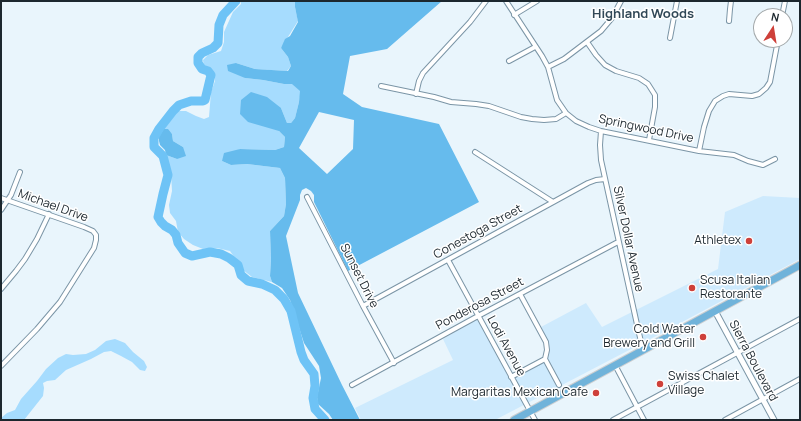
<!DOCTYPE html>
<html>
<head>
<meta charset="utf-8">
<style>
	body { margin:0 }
	#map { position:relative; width:801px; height:421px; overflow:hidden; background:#e9f5fc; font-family:Manrope,sans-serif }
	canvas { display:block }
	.frame { position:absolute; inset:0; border:2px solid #1c272e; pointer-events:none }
	.north { position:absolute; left:753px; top:8px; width:40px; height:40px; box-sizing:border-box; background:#fff; border:1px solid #a4a9ab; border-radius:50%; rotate:12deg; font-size:11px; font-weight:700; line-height:16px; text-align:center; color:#1c272e }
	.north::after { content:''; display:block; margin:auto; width:14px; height:18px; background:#ce403a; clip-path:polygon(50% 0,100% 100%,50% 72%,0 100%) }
</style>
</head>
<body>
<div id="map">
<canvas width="801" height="421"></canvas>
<div class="frame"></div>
<div class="north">N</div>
</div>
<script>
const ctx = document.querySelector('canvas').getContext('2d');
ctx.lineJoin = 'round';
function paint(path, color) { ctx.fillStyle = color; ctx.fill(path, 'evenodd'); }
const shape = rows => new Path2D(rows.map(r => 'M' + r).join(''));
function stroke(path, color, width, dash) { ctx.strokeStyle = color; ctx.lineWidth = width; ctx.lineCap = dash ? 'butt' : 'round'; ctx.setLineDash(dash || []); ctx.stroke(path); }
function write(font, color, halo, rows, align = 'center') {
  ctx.font = font + ' Manrope,sans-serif'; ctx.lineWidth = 3; ctx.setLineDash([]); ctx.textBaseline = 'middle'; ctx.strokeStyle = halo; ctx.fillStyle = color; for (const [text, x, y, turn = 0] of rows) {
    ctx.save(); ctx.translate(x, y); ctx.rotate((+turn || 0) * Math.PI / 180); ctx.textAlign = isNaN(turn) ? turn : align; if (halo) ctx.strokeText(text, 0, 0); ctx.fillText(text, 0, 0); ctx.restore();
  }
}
paint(shape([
	[763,196,800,198,800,259,656,336,495,420,361,420,355,408,453,360,443,339,478,318,510,380,547,359,548,350,548,341,541,327,586,303,602,327,718,269,725,212]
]), '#ceeafd');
paint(shape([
	[241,1,295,1,295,7,298,21,281,48,288,57,291,66,287,71,255,69,236,63,245,78,263,80,284,84,292,83,301,91,299,102,295,118,291,123,287,123,281,108,279,131,285,137,284,147,275,150,240,149,222,161,231,165,247,164,280,168,285,178,286,204,284,216,270,231,271,260,270,276,272,282,252,277,243,270,230,251,217,248,203,249,193,245,184,239,178,232,176,221,170,213,169,205,172,191,171,174,166,155,177,159,183,147,173,141,172,134,164,129,177,111,186,111,196,116,204,119,209,117,211,92,215,81,215,74,210,68,204,67,203,60,208,55,221,51,224,42,224,32,233,12,241,4],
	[115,339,125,343,133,352,144,361,147,367,145,371,140,370,132,362,121,356,111,351,104,352,91,359,66,370,55,380,47,381,43,383,44,388,43,396,24,420,1,420,1,418,7,413,15,410,21,399,37,381,46,369,58,358,66,354,73,355,86,354,95,350,106,341]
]), '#a6dcfe');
paint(shape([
	[295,1,442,1,387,49,350,56,343,94,362,107,439,124,479,202,348,271,317,208,314,202,314,195,311,191,306,188,302,190,300,195,300,200,286,236,298,293,342,385,360,420,333,420,329,414,318,404,317,397,321,378,319,366,304,343,290,300,282,288,272,282,270,276,271,260,270,231,284,216,286,204,285,178,280,168,247,164,231,165,222,161,224,153,240,149,275,150,284,147,285,137,279,131,248,122,240,114,241,100,251,92,267,97,281,108,287,123,291,123,295,118,299,102,300,91,292,84,284,84,263,80,245,78,228,71,227,65,236,63,255,69,288,71,291,66,288,57,281,48,285,39,290,36,298,22,295,7],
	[319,112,354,120,353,149,327,174,299,148],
	[164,129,168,129,172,134,173,141,183,147,186,156,177,159,166,155,165,150,160,145,159,141,159,135]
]), '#66bbed');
stroke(shape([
	[236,1,223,15,219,25,218,43,213,48,202,53,198,57,198,63,202,69,208,71,211,75,205,100,203,101,191,101,179,105,173,111,159,129,154,138,154,147,163,156,168,175,163,194,158,217,161,222,165,226,172,230,176,235,178,243,185,253,192,256,210,252,221,254,229,258,238,265,241,275,248,281,262,284,275,290,284,299,291,311,301,352,304,360,314,374,315,386,313,398,315,409,325,420]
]), '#6ec3f6', 9);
const minor = shape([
	[506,1,542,56,548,67,557,100,566,113,576,121,589,127,601,131,699,151,734,155,748,161,763,165,775,159],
	[514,15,537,1],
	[782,16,785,1],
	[729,21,730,9,731,1],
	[670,38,677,1],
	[587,42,596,55,605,65,616,71,639,78,648,84,655,95,655,107,649,140],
	[509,61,535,47],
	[548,67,564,59,601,31,612,18,621,1],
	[381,86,434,97,451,102,476,104,489,106,521,117,532,119,544,120,556,119,566,113],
	[416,94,419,81,423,73,470,22,486,1],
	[601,131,600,145,601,160,638,329,643,350],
	[699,151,704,127,709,111,715,101,723,96,729,94,752,96,759,94,766,88,770,82,778,40],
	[475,152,553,202],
	[307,197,363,306,394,363],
	[1,198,84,227,93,231,96,235,96,240,94,248,60,302,37,329,1,366],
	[1,210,11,195,20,172],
	[448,260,535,420],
	[1,289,16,271,25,259,37,239,49,214],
	[520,294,546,342,547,350,545,359],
	[363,306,588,183,596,180,605,179],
	[615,365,644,420],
	[511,377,545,359,559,385],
	[352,385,478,316,618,242],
	[613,420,800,319],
	[725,420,800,379]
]);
const tertiary = shape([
	[715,311,774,420]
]);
const trunk = shape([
	[514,420,800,265]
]);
stroke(minor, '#7b95a6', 6);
stroke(tertiary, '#7b95a6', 7);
stroke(trunk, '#cdcfd1', 9);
stroke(minor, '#fff', 4);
stroke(tertiary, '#fff', 5);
stroke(trunk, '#70b3da', 7);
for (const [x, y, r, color] of [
	[749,241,4,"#ce403a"],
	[692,288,4,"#ce403a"],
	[703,337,4,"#ce403a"],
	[660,384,4,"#ce403a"],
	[596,393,4,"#ce403a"]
]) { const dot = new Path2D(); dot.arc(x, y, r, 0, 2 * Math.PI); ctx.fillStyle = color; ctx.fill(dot); stroke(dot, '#fff', 1.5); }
write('12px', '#1c272e', '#fff', [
	["Springwood Drive",646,129,12],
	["Michael Drive",53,206,20],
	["Conestoga Street",478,232,-29],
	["Silver Dollar Avenue",628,239,78],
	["Sunset Drive",359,276,63],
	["Ponderosa Street",480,304,-28],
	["Lodi Avenue",506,346,61],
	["Sierra Boulevard",753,361,62]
]);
write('12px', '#1c272e', '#fff', [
	["Athletex",741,241],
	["Scusa Italian",700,281,"left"],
	["Restorante",700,295,"left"],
	["Cold Water",695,330],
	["Brewery and Grill",695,344],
	["Swiss Chalet",668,377,"left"],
	["Village",668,391,"left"],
	["Margaritas Mexican Cafe",588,393]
], 'right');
write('bold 13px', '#314857', '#fff', [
	["Highland Woods",643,14]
]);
</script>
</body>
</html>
